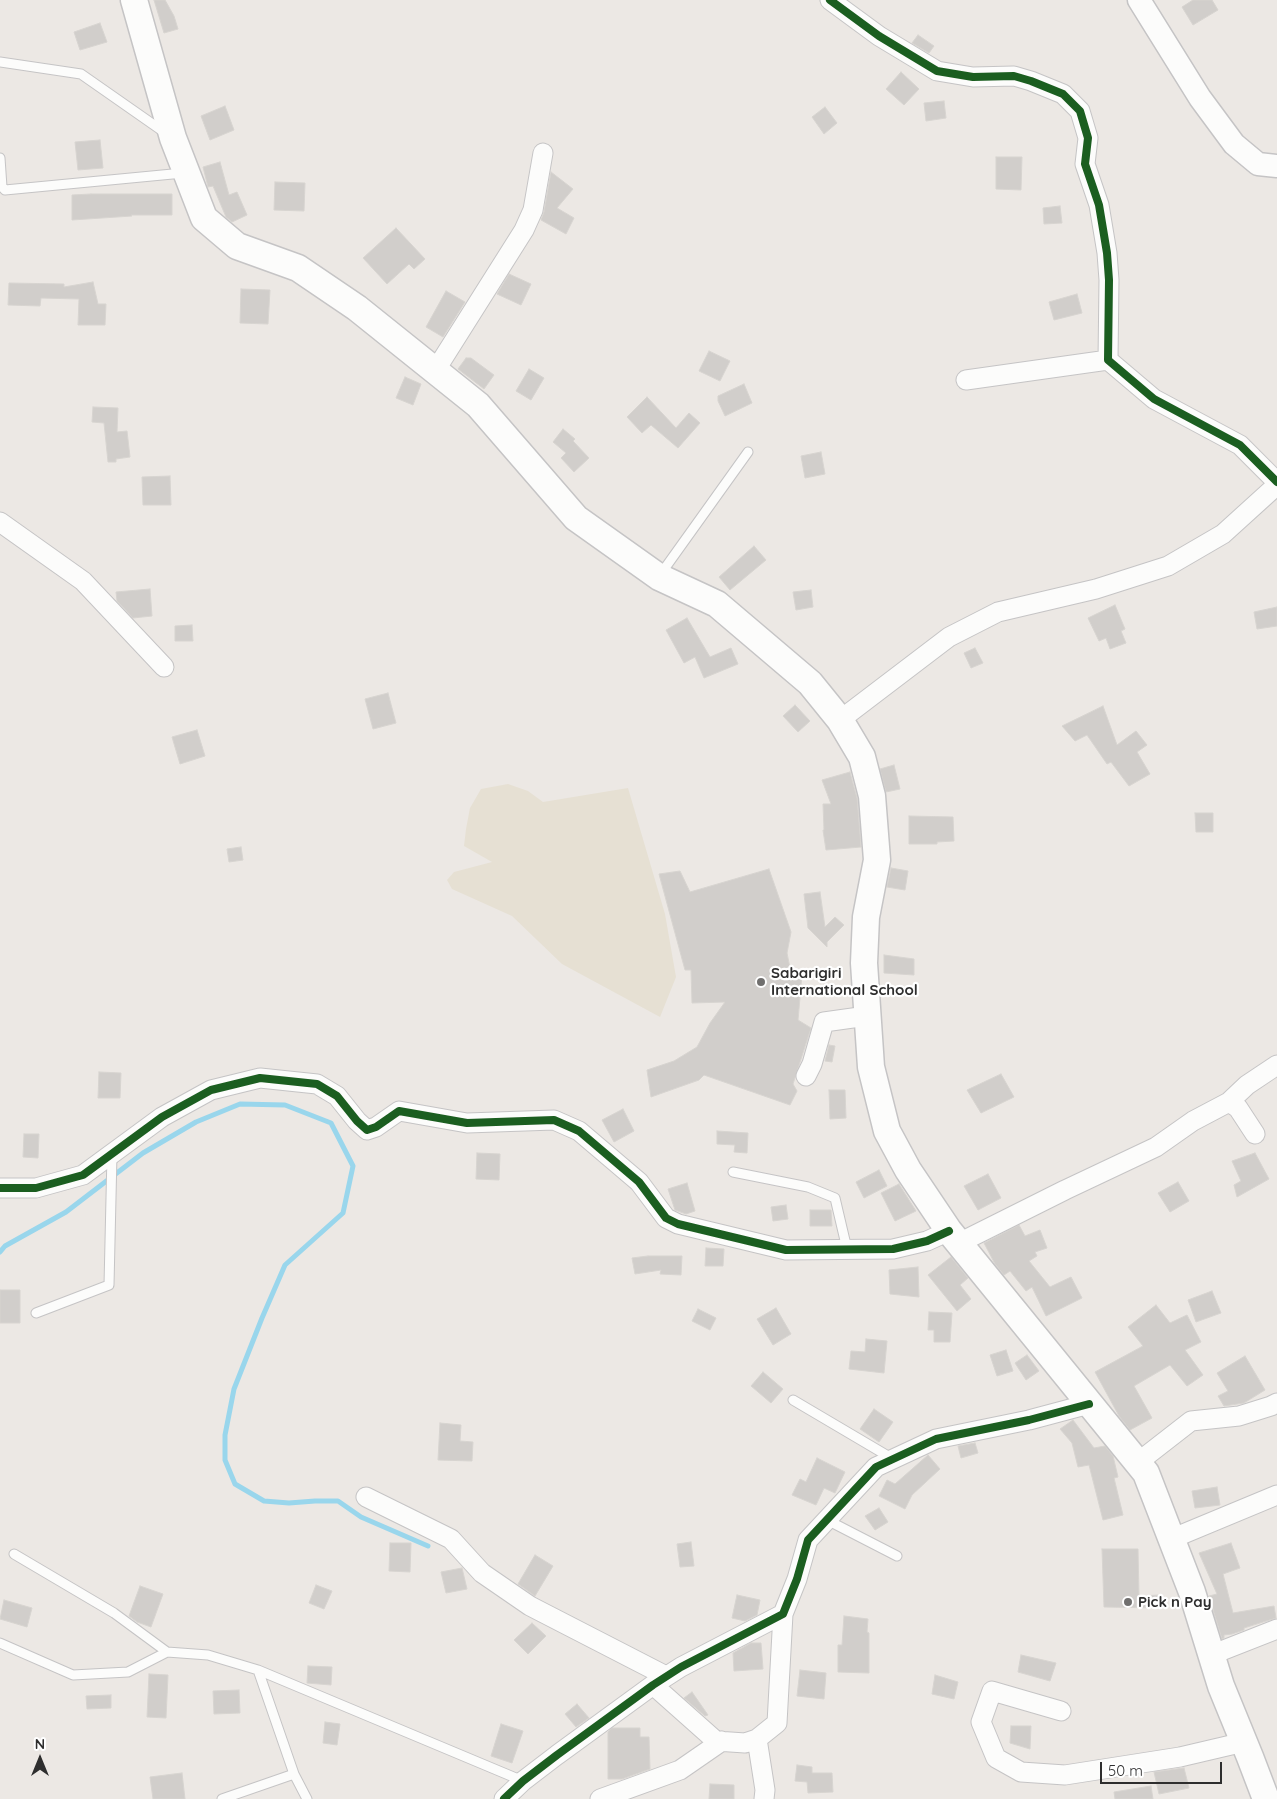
<!DOCTYPE html>
<html>
<head>
<meta charset="utf-8">
<style>
	body { margin:0 }
	#map { position:relative; width:1277px; height:1799px; overflow:hidden; background:#ece8e4; font-family:Quicksand,sans-serif }
	canvas { display:block }
	.north { position:absolute; left:15px; top:1734px; width:50px; height:50px; -webkit-text-stroke:4px #fff; paint-order:stroke; rotate:0deg; font-size:14px; font-weight:700; line-height:20px; text-align:center; color:#2e2e2e }
	.north::after { content:''; display:block; margin:auto; width:18px; height:22px; background:#2e2e2e; clip-path:polygon(50% 0,100% 100%,50% 72%,0 100%) }
	.scale { position:absolute; left:1100px; top:1762px; width:122px; height:22px; box-sizing:border-box; border:2px solid #2e2e2e; border-top:0; padding-left:6px; font-size:15px; line-height:18px; white-space:nowrap; color:#2e2e2e; -webkit-text-stroke:4px #fff; paint-order:stroke }
</style>
</head>
<body>
<div id="map">
<canvas width="1277" height="1799"></canvas>
<div class="north">N</div>
<div class="scale">50 m</div>
</div>
<script>
const ctx = document.querySelector('canvas').getContext('2d');
ctx.lineJoin = 'round';
function paint(path, color) { ctx.fillStyle = color; ctx.fill(path, 'evenodd'); }
const shape = rows => new Path2D(rows.map(r => 'M' + r).join(''));
function stroke(path, color, width, dash) { ctx.strokeStyle = color; ctx.lineWidth = width; ctx.lineCap = dash ? 'butt' : 'round'; ctx.setLineDash(dash || []); ctx.stroke(path); }
function write(font, color, halo, rows, align = 'center') {
  ctx.font = font + ' Quicksand,sans-serif'; ctx.lineWidth = 4.5; ctx.setLineDash([]); ctx.textBaseline = 'middle'; ctx.strokeStyle = halo; ctx.fillStyle = color; for (const [text, x, y, turn = 0] of rows) {
    ctx.save(); ctx.translate(x, y); ctx.rotate((+turn || 0) * Math.PI / 180); ctx.textAlign = isNaN(turn) ? turn : align; if (halo) ctx.strokeText(text, 0, 0); ctx.fillText(text, 0, 0); ctx.restore();
  }
}
paint(shape([
	[508,784,528,791,543,802,628,788,665,914,676,977,660,1017,562,964,512,916,452,889,447,880,454,872,492,862,464,846,466,829,470,808,481,789]
]), '#e6e0d3');
stroke(shape([
	[0,1252,5,1246,66,1212,143,1153,196,1122,240,1104,285,1105,331,1123,353,1166,343,1213,285,1265,262,1318,234,1389,225,1435,225,1460,235,1484,264,1501,289,1503,315,1501,338,1501,361,1517,428,1546]
]), '#99d6ec', 5);
const building = shape([
	[154,0,165,0,174,16,178,29,164,33,154,0],
	[1193,0,1212,0,1218,10,1193,25,1182,7,1193,0],
	[100,23,107,42,80,50,74,32,100,23],
	[918,35,934,46,929,53,912,43,918,35],
	[901,72,919,89,904,105,886,89,901,72],
	[944,101,946,118,926,121,924,103,944,101],
	[225,106,234,130,210,140,201,116,225,106],
	[825,107,837,123,824,134,812,117,825,107],
	[100,140,103,168,78,170,75,142,100,140],
	[996,157,1022,157,1021,190,996,189,996,157],
	[220,162,229,195,237,192,247,215,232,222,226,217,213,186,208,187,203,167,220,162],
	[551,172,573,189,557,208,574,218,566,234,541,220,544,212,551,172],
	[275,182,305,183,304,211,274,210,275,182],
	[91,194,172,194,172,215,131,215,132,216,72,220,72,195,91,194],
	[1060,206,1062,223,1044,224,1043,208,1060,206],
	[396,228,425,259,414,269,409,264,387,284,363,258,396,228],
	[509,274,531,284,521,305,497,294,509,274],
	[93,282,98,304,106,304,105,325,78,325,79,299,41,298,40,306,8,305,9,283,64,284,64,287,93,282],
	[241,289,270,290,268,324,240,323,241,289],
	[446,291,465,302,443,337,426,327,446,291],
	[1077,294,1082,313,1054,320,1049,302,1077,294],
	[709,351,730,361,720,381,699,371,709,351],
	[466,358,471,358,494,375,484,389,458,369,466,358],
	[529,369,544,378,531,400,516,391,529,369],
	[405,377,421,384,413,405,396,398,405,377],
	[744,384,752,403,725,416,718,401,718,396,744,384],
	[647,397,676,428,689,413,700,423,678,448,651,425,642,433,627,417,647,397],
	[93,407,118,408,117,432,127,431,130,457,116,459,116,462,108,462,104,423,92,422,93,407],
	[563,429,575,439,573,441,589,458,574,472,561,458,566,453,553,442,563,429],
	[821,452,825,474,805,478,801,456,821,452],
	[170,476,171,505,143,505,142,477,170,476],
	[754,546,766,560,730,590,719,577,754,546],
	[150,589,152,616,133,618,117,601,116,592,150,589],
	[811,590,813,607,796,610,793,592,811,590],
	[1115,605,1125,629,1121,631,1126,643,1110,649,1106,638,1099,641,1088,618,1115,605],
	[1277,607,1277,626,1257,629,1254,612,1277,607],
	[687,618,710,657,731,648,738,664,704,678,695,657,684,663,666,630,687,618],
	[192,625,193,641,175,641,175,626,192,625],
	[975,648,983,663,971,668,964,653,975,648],
	[388,693,396,723,373,729,365,699,388,693],
	[795,705,810,721,798,732,783,716,795,705],
	[1103,706,1117,745,1136,731,1147,745,1137,752,1150,774,1129,786,1111,762,1107,764,1087,735,1075,741,1062,726,1103,706],
	[197,730,205,756,180,764,172,737,197,730],
	[894,765,900,789,886,792,880,769,894,765],
	[850,772,857,798,861,847,826,850,823,830,824,830,823,804,831,804,822,780,850,772],
	[1195,813,1213,813,1213,832,1196,832,1195,813],
	[909,816,953,817,954,841,937,842,937,844,909,844,909,816],
	[241,847,243,860,229,862,227,849,241,847],
	[891,868,908,871,905,890,887,887,891,868],
	[769,869,791,932,787,953,791,973,802,975,798,1020,811,1028,793,1084,797,1091,790,1105,704,1075,699,1080,651,1097,647,1070,674,1061,697,1047,710,1023,725,1002,692,1003,691,970,685,970,659,874,680,871,690,892,769,869],
	[820,892,825,927,835,917,844,925,827,942,827,947,808,928,804,894,820,892],
	[884,955,914,959,914,975,884,973,884,955],
	[829,1045,835,1046,832,1062,825,1061,829,1045],
	[99,1072,121,1073,120,1098,98,1098,99,1072],
	[1001,1074,1014,1097,981,1113,967,1090,1001,1074],
	[829,1090,845,1090,846,1118,830,1119,829,1090],
	[623,1109,634,1131,614,1142,602,1120,623,1109],
	[717,1131,748,1133,747,1153,734,1152,735,1145,717,1144,717,1131],
	[24,1134,39,1134,38,1158,23,1157,24,1134],
	[477,1153,500,1154,499,1180,476,1179,477,1153],
	[1255,1153,1269,1179,1237,1197,1234,1185,1241,1181,1232,1161,1255,1153],
	[879,1170,887,1186,864,1198,856,1182,879,1170],
	[988,1174,1001,1198,978,1210,964,1186,988,1174],
	[1178,1182,1189,1201,1170,1212,1158,1193,1178,1182],
	[687,1183,695,1211,686,1214,675,1210,668,1189,687,1183],
	[899,1184,916,1211,895,1221,881,1193,899,1184],
	[786,1205,788,1219,773,1221,771,1207,786,1205],
	[810,1210,831,1210,832,1226,810,1226,810,1210],
	[1019,1225,1025,1236,1040,1230,1047,1248,1035,1252,1037,1256,1029,1261,1050,1287,1071,1277,1082,1298,1046,1316,1032,1287,1026,1291,1010,1271,1004,1275,995,1264,984,1243,1019,1225],
	[706,1248,724,1249,723,1266,705,1266,706,1248],
	[648,1256,682,1256,681,1275,660,1274,661,1270,635,1274,632,1258,648,1256],
	[951,1257,968,1278,960,1285,971,1299,957,1311,928,1275,951,1257],
	[918,1267,919,1297,890,1294,889,1270,918,1267],
	[0,1290,20,1290,20,1323,0,1323,0,1290],
	[1212,1291,1221,1313,1196,1322,1188,1300,1212,1291],
	[1156,1305,1170,1323,1187,1315,1201,1342,1185,1350,1203,1375,1187,1386,1170,1365,1134,1386,1152,1418,1130,1430,1119,1416,1095,1372,1143,1346,1128,1327,1156,1305],
	[776,1308,791,1334,773,1345,757,1319,776,1308],
	[698,1309,716,1318,710,1330,692,1321,698,1309],
	[929,1312,952,1313,950,1342,934,1342,934,1330,928,1330,929,1312],
	[866,1339,887,1341,884,1373,849,1369,851,1351,865,1352,866,1339],
	[1006,1350,1013,1371,997,1376,990,1355,1006,1350],
	[1027,1355,1039,1371,1026,1380,1015,1363,1027,1355],
	[1245,1356,1265,1390,1244,1403,1224,1406,1218,1396,1228,1391,1217,1373,1245,1356],
	[763,1372,783,1389,771,1403,751,1386,763,1372],
	[874,1409,893,1422,879,1442,860,1429,874,1409],
	[1073,1420,1094,1448,1105,1446,1113,1456,1118,1477,1114,1478,1123,1515,1103,1520,1089,1465,1078,1467,1072,1443,1060,1429,1073,1420],
	[440,1423,461,1425,460,1441,473,1442,472,1461,438,1460,440,1423],
	[975,1443,978,1453,961,1458,958,1446,975,1443],
	[928,1455,940,1469,912,1495,905,1509,879,1496,887,1480,895,1484,928,1455],
	[817,1458,845,1472,835,1493,824,1488,816,1505,792,1495,800,1479,806,1482,817,1458],
	[1217,1487,1220,1505,1195,1508,1192,1491,1217,1487],
	[879,1508,888,1522,875,1530,865,1516,879,1508],
	[691,1542,694,1566,680,1567,677,1544,691,1542],
	[390,1543,411,1543,410,1572,389,1571,390,1543],
	[1231,1543,1240,1568,1223,1574,1233,1613,1274,1606,1276,1618,1244,1628,1244,1630,1232,1634,1224,1635,1224,1638,1222,1639,1209,1596,1217,1594,1199,1553,1231,1543],
	[1102,1549,1138,1549,1139,1596,1160,1595,1161,1608,1104,1607,1102,1549],
	[535,1555,553,1566,535,1596,518,1584,535,1555],
	[462,1568,467,1589,446,1593,441,1572,462,1568],
	[316,1585,332,1591,324,1609,309,1603,316,1585],
	[140,1586,163,1594,151,1627,137,1622,129,1616,140,1586],
	[737,1595,760,1600,757,1615,745,1621,732,1618,737,1595],
	[4,1600,32,1608,27,1627,0,1619,4,1600],
	[844,1616,868,1619,867,1632,869,1633,869,1673,838,1672,838,1645,842,1645,844,1616],
	[532,1623,546,1636,528,1654,514,1640,532,1623],
	[751,1643,761,1643,763,1669,734,1671,733,1653,751,1643],
	[1021,1655,1056,1663,1050,1681,1018,1672,1021,1655],
	[308,1666,332,1667,331,1685,307,1683,308,1666],
	[800,1670,826,1673,824,1699,797,1696,800,1670],
	[149,1674,168,1675,166,1718,147,1717,149,1674],
	[935,1675,958,1682,954,1699,932,1694,935,1675],
	[239,1690,240,1713,214,1714,213,1691,239,1690],
	[692,1692,708,1715,705,1716,684,1698,692,1692],
	[111,1695,111,1708,87,1709,86,1696,111,1695],
	[577,1704,589,1718,576,1727,565,1714,577,1704],
	[325,1722,340,1724,337,1745,323,1743,325,1722],
	[501,1724,523,1731,512,1763,491,1756,501,1724],
	[1011,1726,1031,1726,1030,1749,1010,1743,1011,1726],
	[612,1728,640,1728,640,1737,649,1737,650,1769,622,1779,608,1779,608,1732,612,1728],
	[797,1765,812,1767,812,1773,832,1773,833,1792,808,1793,807,1782,795,1781,797,1765],
	[1184,1768,1189,1788,1159,1794,1154,1772,1184,1768],
	[182,1773,185,1799,153,1799,150,1777,182,1773],
	[710,1784,734,1785,734,1799,709,1799,710,1784],
	[1151,1786,1153,1799,1115,1799,1114,1792,1151,1786]
]);
paint(building, '#d1cecb');
stroke(building, '#d7d4d0', 1);
const service = shape([
	[0,62,81,74,164,132],
	[0,158,2,187,5,190,183,173],
	[660,575,748,452],
	[733,1172,808,1187,835,1198,847,1249],
	[36,1313,109,1285,112,1154],
	[793,1400,893,1459],
	[827,1520,897,1556],
	[14,1554,114,1613,167,1652],
	[0,1643,73,1675,128,1672,167,1652,208,1655,258,1670,523,1781],
	[258,1670,294,1774,307,1799],
	[222,1799,294,1774]
]);
const minor = shape([
	[830,0,879,36,937,71,973,77,1014,76,1031,81,1063,94,1080,111,1088,138,1085,164,1099,205,1107,253,1109,280,1108,360,1154,399,1240,445,1277,482],
	[435,371,524,230,533,210,543,153],
	[966,380,1108,360],
	[0,522,83,581,164,667],
	[840,720,949,637,998,612,1096,589,1168,566,1223,534,1277,485],
	[806,1076,812,1064,824,1022,867,1016],
	[1229,1102,1247,1085,1277,1065],
	[0,1188,36,1188,83,1175,162,1117,211,1090,260,1078,317,1084,337,1096,357,1121,367,1130,376,1127,399,1111,467,1123,554,1120,579,1131,639,1182,666,1218,678,1224,786,1250,893,1249,927,1241,949,1231],
	[959,1243,1065,1190,1156,1147,1193,1121,1229,1102,1238,1108,1255,1134],
	[1137,1463,1191,1421,1239,1416,1271,1406,1277,1403],
	[366,1497,451,1539,482,1573,530,1606,666,1676],
	[1171,1539,1277,1495],
	[1211,1655,1277,1629],
	[653,1685,716,1741,745,1743,757,1739,777,1723,783,1614],
	[1061,1711,992,1691,981,1722,996,1758,1021,1772,1065,1775,1180,1757,1244,1742],
	[757,1739,765,1790,764,1799],
	[504,1799,523,1781,557,1755,653,1685,681,1667,783,1614,797,1579,808,1540,876,1467,936,1439,1029,1420,1089,1404],
	[600,1799,680,1770,722,1741]
]);
const tertiary = shape([
	[1139,0,1200,98,1234,144,1258,164,1277,166]
]);
const secondary = shape([
	[134,0,173,138,204,218,237,246,298,268,357,308,478,405,576,518,659,577,717,604,810,683,840,720,862,757,872,796,877,860,866,917,864,963,871,1067,887,1131,908,1170,949,1231,1146,1473,1192,1592,1221,1686,1250,1757,1266,1799]
]);
stroke(service, '#c5c4c5', 11);
stroke(minor, '#c5c4c5', 21);
stroke(tertiary, '#c5c4c5', 25);
stroke(secondary, '#c5c4c5', 29);
stroke(service, '#fcfcfb', 9);
stroke(minor, '#fcfcfb', 19);
stroke(tertiary, '#fcfcfb', 22);
stroke(secondary, '#fcfcfb', 26);
stroke(shape([
	[830,0,879,36,937,71,973,77,1014,76,1031,81,1063,94,1080,111,1088,138,1085,164,1099,205,1107,253,1109,280,1108,360,1154,399,1240,445,1277,482],
	[0,1188,36,1188,83,1175,162,1117,211,1090,260,1078,317,1084,337,1096,357,1121,367,1130,376,1127,399,1111,467,1123,554,1120,579,1131,639,1182,666,1218,678,1224,786,1250,893,1249,927,1241,949,1231],
	[504,1799,523,1781,557,1755,653,1685,681,1667,783,1614,797,1579,808,1540,876,1467,936,1439,1029,1420,1089,1404]
]), '#1b5e20', 8);
for (const [x, y, r, color] of [
	[761,982,5,"#706f6e"],
	[1128,1602,5,"#706f6e"]
]) { const dot = new Path2D(); dot.arc(x, y, r, 0, 2 * Math.PI); ctx.fillStyle = color; ctx.fill(dot); stroke(dot, '#fff', 2); }
write('bold 15px', '#2e2e2e', '#fff', [
	["Sabarigiri",771,973],
	["International School",771,990],
	["Pick n Pay",1138,1602]
], 'left');
</script>
</body>
</html>
